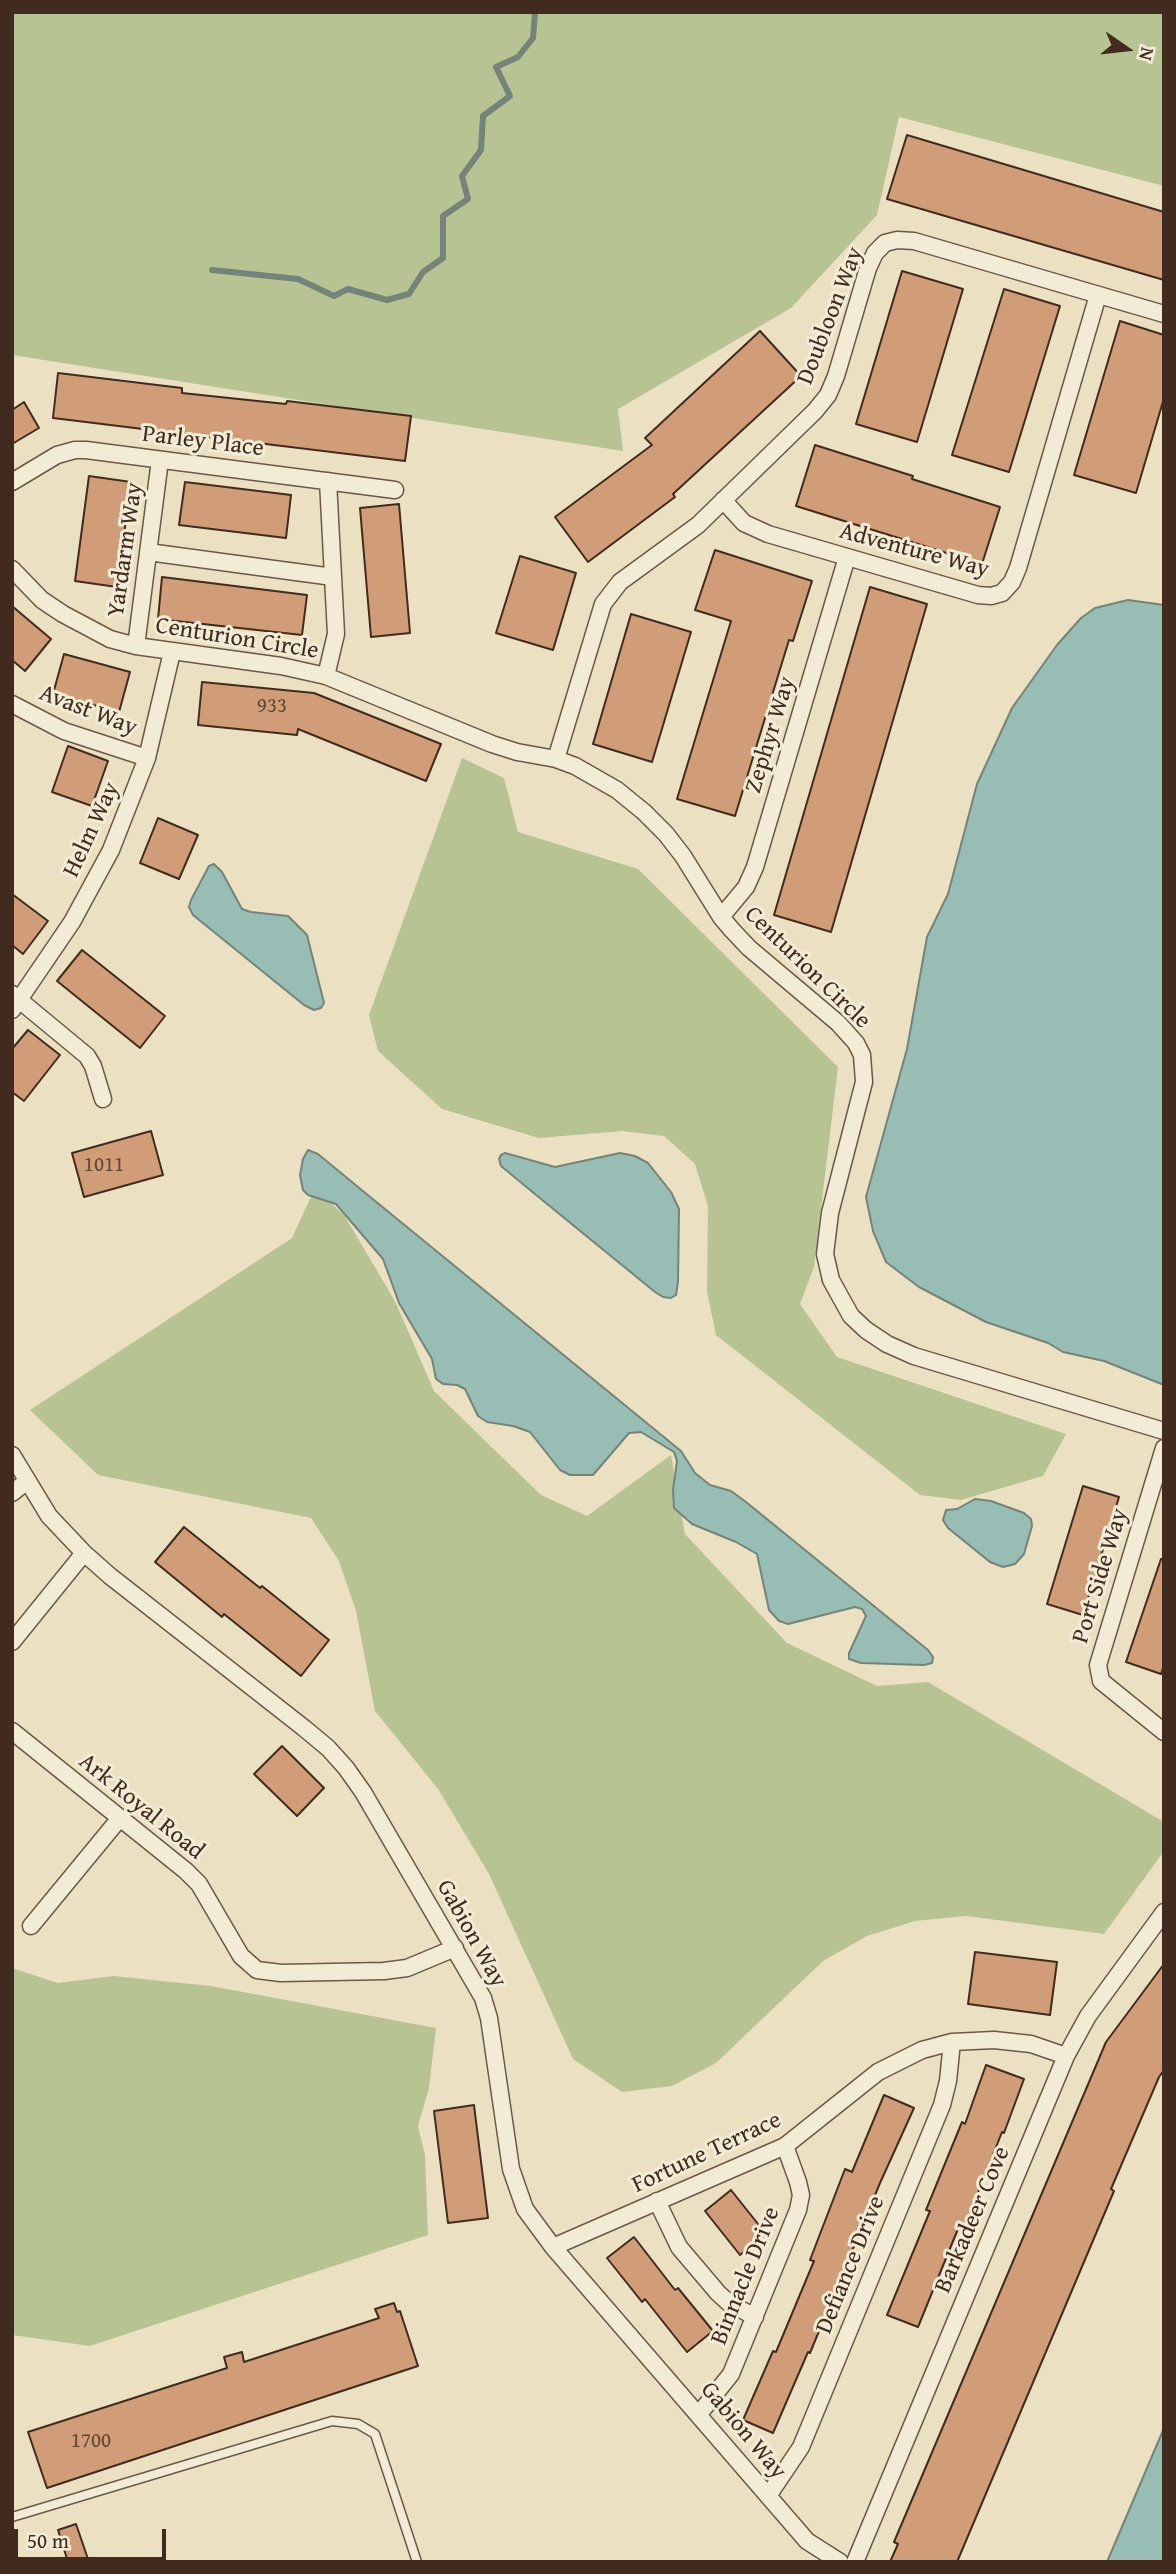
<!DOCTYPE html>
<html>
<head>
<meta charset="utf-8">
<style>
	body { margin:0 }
	#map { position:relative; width:1176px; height:2574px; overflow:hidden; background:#ebe1c2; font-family:"Gentium Book Plus",serif }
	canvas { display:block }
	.frame { position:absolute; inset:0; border:14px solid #412b1e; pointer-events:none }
	.north { position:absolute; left:1092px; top:14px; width:70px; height:70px; -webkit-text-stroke:5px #f2ecd7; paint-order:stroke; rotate:104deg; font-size:19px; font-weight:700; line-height:28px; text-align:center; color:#412b1e }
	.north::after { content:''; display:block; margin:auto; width:24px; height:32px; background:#412b1e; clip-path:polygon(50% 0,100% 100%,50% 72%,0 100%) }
	.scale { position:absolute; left:14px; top:2529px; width:152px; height:32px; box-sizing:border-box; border:4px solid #412b1e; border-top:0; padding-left:9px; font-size:21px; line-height:24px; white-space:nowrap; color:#412b1e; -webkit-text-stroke:5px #f2ecd7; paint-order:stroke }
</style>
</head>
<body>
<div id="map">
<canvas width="1176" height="2574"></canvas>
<div class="frame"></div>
<div class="north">N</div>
<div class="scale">50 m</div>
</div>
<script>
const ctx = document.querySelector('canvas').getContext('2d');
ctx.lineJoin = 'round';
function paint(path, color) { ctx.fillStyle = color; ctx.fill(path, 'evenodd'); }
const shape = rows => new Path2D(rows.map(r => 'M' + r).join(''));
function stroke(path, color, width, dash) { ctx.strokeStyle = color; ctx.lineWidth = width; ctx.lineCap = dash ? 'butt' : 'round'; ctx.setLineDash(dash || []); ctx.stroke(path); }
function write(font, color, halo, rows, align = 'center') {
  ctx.font = font + ' "Gentium Book Plus",serif'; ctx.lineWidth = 6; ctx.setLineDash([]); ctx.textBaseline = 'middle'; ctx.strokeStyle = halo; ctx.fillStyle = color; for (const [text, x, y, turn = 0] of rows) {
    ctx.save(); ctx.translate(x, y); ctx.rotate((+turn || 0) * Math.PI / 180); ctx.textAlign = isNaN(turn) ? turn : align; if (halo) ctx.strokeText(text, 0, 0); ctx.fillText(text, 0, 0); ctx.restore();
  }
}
paint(shape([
	[12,12,1164,12,1164,186,899,117,877,215,791,308,618,409,623,451,12,355],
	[462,758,504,778,518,832,638,869,838,1067,814,1267,800,1304,837,1357,1066,1434,1043,1476,961,1500,920,1495,716,1335,707,1292,708,1206,695,1164,664,1136,622,1131,539,1138,442,1109,378,1051,369,1015],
	[315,1188,344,1215,395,1301,434,1391,541,1495,587,1516,671,1455,685,1534,787,1643,877,1686,928,1682,1164,1822,1164,1851,1104,1934,966,1916,915,1921,867,1936,823,1961,716,2063,672,2086,622,2092,573,2059,489,1874,438,1789,375,1711,356,1611,339,1561,311,1518,98,1475,30,1410,292,1238],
	[12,1968,58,1983,113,1976,211,1986,436,2028,429,2088,418,2126,425,2155,428,2235,90,2346,12,2335]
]), '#b8c393');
const water = shape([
	[1128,600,1164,605,1164,1385,1104,1361,1063,1352,1048,1343,986,1322,919,1287,886,1262,873,1231,866,1197,907,1049,927,937,948,894,977,784,1012,708,1057,645,1081,618,1095,608,1128,600],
	[214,864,222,872,242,909,251,912,288,916,307,935,324,1003,321,1008,314,1010,304,1005,193,915,189,907,191,900,209,866,214,864],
	[308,1150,318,1154,358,1187,681,1451,695,1473,710,1485,731,1491,746,1502,928,1650,933,1657,932,1663,924,1665,861,1663,849,1659,849,1653,866,1616,862,1609,855,1607,788,1624,779,1621,769,1610,757,1554,736,1542,692,1524,674,1508,673,1490,677,1461,674,1452,641,1432,629,1433,593,1475,570,1475,560,1470,530,1432,513,1426,487,1422,478,1416,465,1389,457,1385,443,1384,436,1379,432,1359,399,1303,383,1259,336,1204,308,1195,303,1190,300,1175,303,1159,308,1150],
	[505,1153,555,1167,620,1153,635,1156,648,1163,671,1192,679,1209,678,1282,676,1295,671,1298,663,1297,655,1292,541,1199,501,1166,499,1159,501,1155,505,1153],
	[975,1499,991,1501,1024,1513,1031,1519,1032,1526,1024,1554,1015,1564,1003,1567,990,1562,948,1528,943,1520,946,1510,957,1509,975,1499],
	[1164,2428,1164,2562,1107,2562,1164,2428]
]);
paint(water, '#98bdb5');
stroke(water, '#758379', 2);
stroke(shape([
	[212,270,298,279,334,296,348,289,387,300,409,294,423,272,443,258,443,216,468,199,462,176,481,150,483,116,510,96,496,67,518,57,533,38,535,12]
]), '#758379', 6);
const building = shape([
	[907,135,1164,212,1164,280,887,199,907,135],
	[902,271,963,289,917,442,856,424,902,271],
	[1004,289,1060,306,1009,472,952,455,1004,289],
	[1120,321,1164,335,1164,398,1136,493,1074,475,1120,321],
	[760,331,801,376,673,494,675,497,588,562,555,517,652,445,645,438,760,331],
	[58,373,182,388,182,393,286,404,287,401,411,416,405,461,53,418,58,373],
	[24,402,39,428,12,444,12,410,24,402],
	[815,445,913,476,912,479,1000,507,982,564,796,506,815,445],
	[89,476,131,482,117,587,75,581,89,476],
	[185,482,291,495,286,538,179,525,185,482],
	[399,504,410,633,371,637,360,508,399,504],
	[715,550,812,581,793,641,789,640,735,816,677,799,731,621,695,610,715,550],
	[520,556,576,573,553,650,496,633,520,556],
	[162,577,307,595,302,635,158,619,162,577],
	[870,587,927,604,831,932,774,915,870,587],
	[12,606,51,639,25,671,12,660,12,606],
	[631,614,691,632,652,762,593,744,631,614],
	[64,654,130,672,119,712,53,694,64,654],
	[202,682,314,693,441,744,426,781,298,729,297,735,198,725,202,682],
	[68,746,108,761,92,806,52,792,68,746],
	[158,818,198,835,179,879,140,863,158,818],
	[12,894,48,921,23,954,12,945,12,894],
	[82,950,165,1016,140,1048,57,981,82,950],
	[28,1030,60,1055,24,1101,12,1092,12,1049,28,1030],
	[151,1131,163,1175,84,1197,72,1153,151,1131],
	[1083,1486,1119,1497,1083,1615,1047,1604,1083,1486],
	[184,1527,260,1588,262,1586,329,1640,301,1676,224,1614,222,1617,155,1562,184,1527],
	[1161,1559,1164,1559,1164,1665,1161,1674,1126,1662,1161,1559],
	[282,1746,324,1788,297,1816,254,1774,282,1746],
	[975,1952,1057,1962,1050,2015,968,2004,975,1952],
	[1164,1964,1164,2070,1159,2077,1111,2189,1114,2191,957,2562,890,2562,898,2544,894,2542,1106,2042,1164,1964],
	[986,2065,1024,2079,1004,2133,1002,2132,965,2226,960,2224,918,2327,887,2315,930,2211,926,2210,962,2122,965,2124,986,2065],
	[884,2095,914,2108,880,2183,810,2353,808,2352,773,2433,743,2420,773,2351,776,2352,814,2261,810,2260,845,2169,852,2172,884,2095],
	[474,2105,488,2218,448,2223,434,2111,474,2105],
	[731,2190,766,2234,740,2255,705,2211,731,2190],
	[634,2237,675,2290,678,2288,713,2331,687,2352,645,2299,642,2302,607,2258,634,2237],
	[394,2303,397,2312,400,2311,418,2366,47,2488,28,2432,227,2368,224,2357,242,2352,244,2362,379,2318,375,2309,394,2303],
	[76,2524,89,2562,68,2562,58,2530,76,2524]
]);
paint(building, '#d19d78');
stroke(building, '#412b1e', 2);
const service = shape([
	[12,2517,332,2421,358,2424,375,2434,417,2562]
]);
const minor = shape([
	[12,482,57,455,75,450,86,450,395,490],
	[723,500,744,523,768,534,978,595,991,596,1002,593,1012,582,1018,568,1098,295],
	[148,552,333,577],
	[12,569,42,600,63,614,110,639,136,646,281,666,326,676,492,744,517,752,556,759,575,766,617,790,644,812,666,834,683,856,721,917,732,930,749,948,838,1023,856,1043,862,1055,864,1082,830,1213,825,1254,831,1280,851,1316,866,1330,887,1344,914,1356,1164,1431],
	[136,646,160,460],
	[326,676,336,634,328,481],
	[12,704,64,731,147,758],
	[556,759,603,604,620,582,698,525,815,411,828,395,836,376,868,268,875,253,885,243,897,240,914,241,1164,314],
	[721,917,746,887,755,867,847,557],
	[12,994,87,1056,93,1066,103,1099],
	[12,1010,72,922,111,850,147,758,172,652],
	[1164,1448,1098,1665,1101,1681,1164,1732],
	[12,1455,49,1516,84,1553,110,1576,304,1728,328,1748,346,1768,363,1792,483,1998,489,2018,511,2169,525,2209,553,2247,807,2541,840,2562],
	[12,1493,27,1481],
	[12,1642,84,1553],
	[12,1731,186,1871,199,1884,241,1956,257,1970,281,1973,384,1971,407,1968,455,1948],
	[31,1926,120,1818],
	[657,2201,679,2247,718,2293,729,2303,755,2317],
	[553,2247,785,2146,878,2072,922,2050,952,2042,994,2040,1031,2044,1066,2056],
	[699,2414,731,2374,798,2210,801,2195,798,2182,785,2146],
	[768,2496,801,2447,942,2105,948,2081,952,2042],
	[855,2562,1066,2056,1088,2016,1164,1912]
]);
stroke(service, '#6c5847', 11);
stroke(minor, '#6c5847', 19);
stroke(service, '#f2ecd7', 8);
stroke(minor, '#f2ecd7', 16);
write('21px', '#654834', null, [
	["933",272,707],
	["1011",104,1166],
	["1700",91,2442]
]);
write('24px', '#412b1e', '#f2ecd7', [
	["Doubloon Way",831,316,-69],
	["Parley Place",203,442,7],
	["Yardarm Way",126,550,-82],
	["Adventure Way",914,551,15],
	["Centurion Circle",237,639,9],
	["Avast Way",88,711,21],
	["Zephyr Way",771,735,-73],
	["Helm Way",92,830,-65],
	["Centurion Circle",807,968,44],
	["Port Side Way",1101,1576,-73],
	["Ark Royal Road",141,1807,39],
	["Gabion Way",471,1934,61],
	["Fortune Terrace",707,2153,-25],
	["Barkadeer Cove",973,2220,-67],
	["Defiance Drive",851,2265,-68],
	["Binnacle Drive",746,2276,-68],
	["Gabion Way",743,2431,50]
]);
</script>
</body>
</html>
